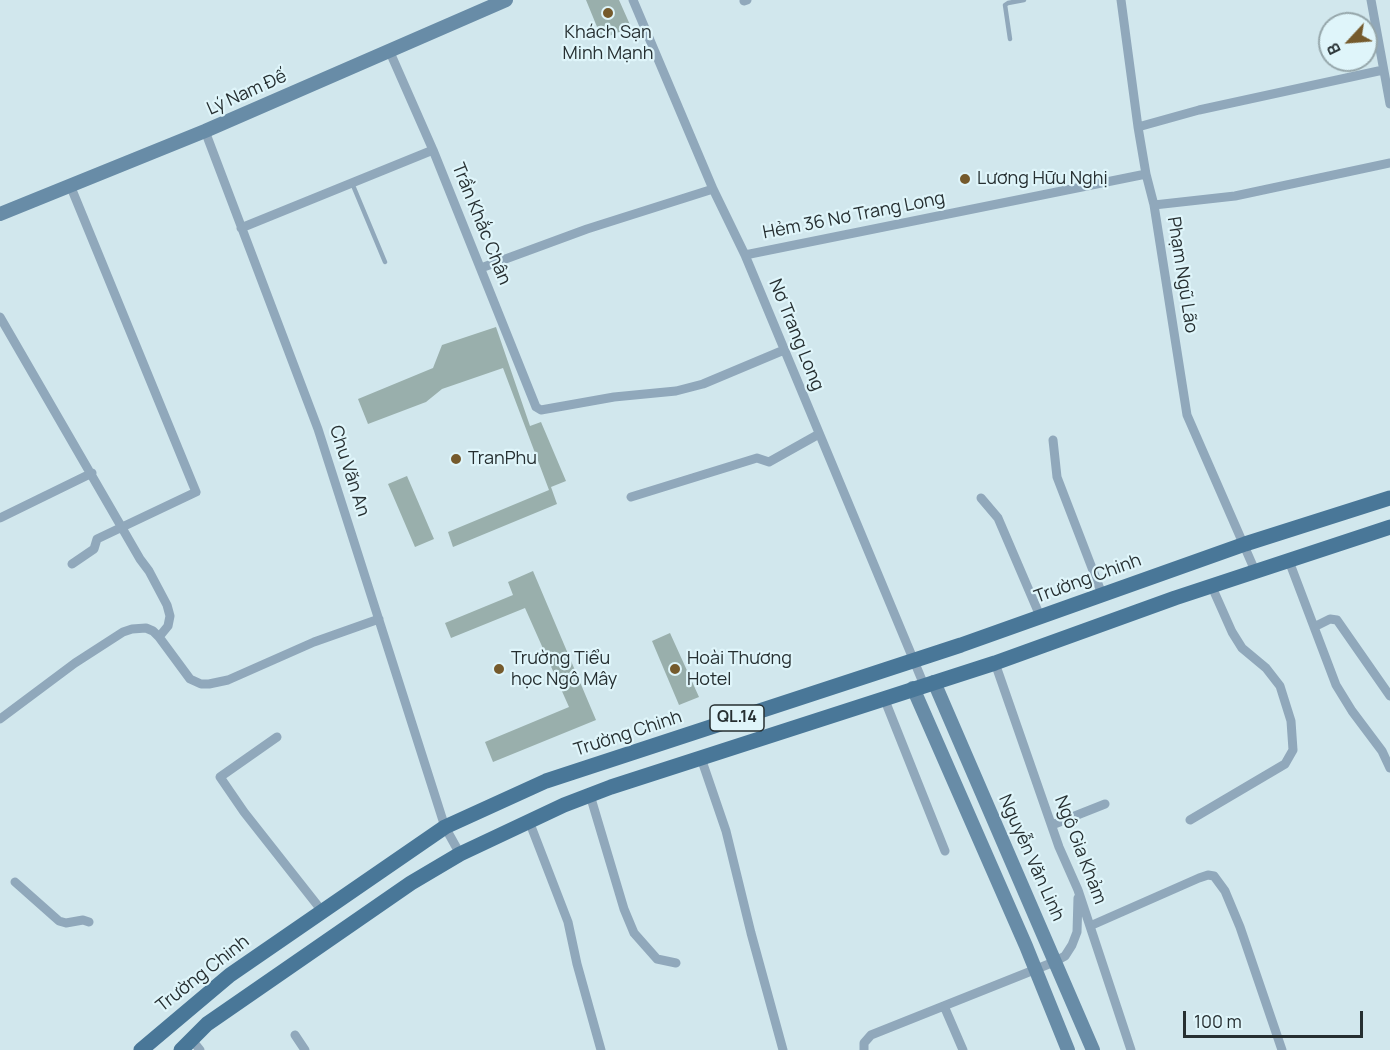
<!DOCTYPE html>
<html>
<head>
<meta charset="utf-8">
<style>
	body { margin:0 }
	#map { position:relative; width:1390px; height:1050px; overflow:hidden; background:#d1e7ed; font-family:Manrope,sans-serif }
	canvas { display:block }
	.north { position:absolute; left:1318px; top:12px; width:60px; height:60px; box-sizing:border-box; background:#dff5fa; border:2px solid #95a6aa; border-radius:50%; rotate:244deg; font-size:16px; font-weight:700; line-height:24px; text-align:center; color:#262f31 }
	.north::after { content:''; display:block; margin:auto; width:21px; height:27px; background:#755a2c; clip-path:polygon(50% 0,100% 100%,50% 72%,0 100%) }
	.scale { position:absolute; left:1183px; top:1011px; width:180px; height:27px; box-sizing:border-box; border:3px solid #262f31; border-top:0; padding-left:8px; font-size:18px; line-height:21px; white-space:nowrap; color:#262f31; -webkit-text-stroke:4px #dff5fa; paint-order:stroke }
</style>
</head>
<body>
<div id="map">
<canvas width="1390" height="1050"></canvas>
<div class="north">B</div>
<div class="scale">100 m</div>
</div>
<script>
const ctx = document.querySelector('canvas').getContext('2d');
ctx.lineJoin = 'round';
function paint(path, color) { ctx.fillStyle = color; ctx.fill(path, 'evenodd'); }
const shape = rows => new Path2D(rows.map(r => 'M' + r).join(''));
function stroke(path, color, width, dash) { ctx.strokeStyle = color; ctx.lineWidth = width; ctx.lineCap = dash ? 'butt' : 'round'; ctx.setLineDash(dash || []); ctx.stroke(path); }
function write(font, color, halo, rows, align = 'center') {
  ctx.font = font + ' Manrope,sans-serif'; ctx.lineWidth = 4.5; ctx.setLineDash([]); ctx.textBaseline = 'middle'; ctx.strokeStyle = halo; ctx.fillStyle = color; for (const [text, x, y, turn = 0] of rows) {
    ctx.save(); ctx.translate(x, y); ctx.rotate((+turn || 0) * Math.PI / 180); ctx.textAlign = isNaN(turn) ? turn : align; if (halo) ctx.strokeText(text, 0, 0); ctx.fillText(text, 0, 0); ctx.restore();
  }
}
paint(shape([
	[586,0,619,0,631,27,602,39],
	[496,327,530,426,541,422,566,481,551,487,557,504,453,547,448,532,549,490,503,368,442,389,426,402,368,424,358,399,433,368,442,345],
	[407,476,434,539,415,547,388,484],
	[533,571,596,720,493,762,485,742,569,707,525,608,451,638,445,623,513,595,508,582],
	[670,633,699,697,679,705,652,641]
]), '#99afac');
stroke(shape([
	[1010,39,1005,5,1008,3,1024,0],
	[352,183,385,262]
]), '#90a8bb', 4.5);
stroke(shape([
	[633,0,713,189,745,255,924,685],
	[1121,0,1138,127,1146,174,1154,205,1187,415,1256,573],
	[1371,0,1390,104],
	[744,1,747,0],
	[389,50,433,150,536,407,541,410,614,397,676,391,703,384,784,350],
	[1138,127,1199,110,1383,70],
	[205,131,318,429,445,827,460,854],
	[70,185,196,492,97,539,94,549,72,564],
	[1154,205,1235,196,1390,163],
	[241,228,433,150],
	[745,255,1146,174],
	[481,268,587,229,713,189],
	[0,317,140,559,149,571,167,605,170,616,168,626,159,637],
	[1053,440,1057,477,1102,594],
	[631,497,757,458,769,462,819,434],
	[981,498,998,518,1040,616],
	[0,518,92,473],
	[1289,561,1336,685,1352,711,1382,751,1390,768],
	[1314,627,1330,619,1337,620,1390,696],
	[995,663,1059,847,1078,890,1131,1050],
	[884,698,945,851],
	[0,719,75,663,123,632,132,629,146,628,153,631,159,637,190,679,201,684,209,684,228,680,314,642,379,619],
	[277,737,220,777,244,812,322,911],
	[701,758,726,831,751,933,783,1050],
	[590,795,624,909,634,933,657,959,676,963],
	[1190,820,1285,764,1293,750,1291,721,1280,686,1266,668,1242,648,1232,632,1212,587],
	[529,821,568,922,577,964,601,1050],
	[1052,825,1105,804],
	[15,882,59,921,66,923,83,920,89,922],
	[1090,926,1199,878,1208,875,1214,876,1225,891,1240,927,1282,1050],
	[944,1006,963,1050],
	[295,1035,305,1050],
	[192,1040,200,1050],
	[864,1050,864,1043,871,1035,1054,962,1065,956,1072,945,1077,932,1078,898]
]), '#90a8bb', 9);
stroke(shape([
	[0,214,205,131,506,0],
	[934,682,1093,1050],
	[913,688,1026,946,1068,1050]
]), '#688ca7', 14);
stroke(shape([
	[141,1050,230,975,445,827,546,781,961,645,1245,544,1390,498],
	[181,1050,207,1024,411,883,460,854,564,805,611,787,995,663,1175,598,1390,527]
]), '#497798', 15);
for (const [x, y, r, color] of [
	[608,13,6,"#755a2c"],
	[965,179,6,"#755a2c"],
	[456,459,6,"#755a2c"],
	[499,669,6,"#755a2c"],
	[675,669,6,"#755a2c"]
]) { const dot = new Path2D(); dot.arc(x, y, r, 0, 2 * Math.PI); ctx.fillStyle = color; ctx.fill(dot); stroke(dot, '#dff5fa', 2); }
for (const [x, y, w] of [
	[737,718,54]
]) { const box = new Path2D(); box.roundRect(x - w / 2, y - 13, w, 26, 4.5); ctx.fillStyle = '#dff5fa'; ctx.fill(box); stroke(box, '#262f31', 1.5); }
write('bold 16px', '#262f31', null, [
	["QL.14",737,718]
]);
write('18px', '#262f31', '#dff5fa', [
	["Khách Sạn",608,33,"center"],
	["Minh Mạnh",608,54,"center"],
	["Lương Hữu Nghị",977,179],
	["TranPhu",468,459],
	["Trường Tiểu",511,659],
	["học Ngô Mây",511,680],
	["Hoài Thương",687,659],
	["Hotel",687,680]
], 'left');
write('18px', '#262f31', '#dff5fa', [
	["Lý Nam Đế",247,93,-24],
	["Hẻm 36 Nơ Trang Long",854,216,-11],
	["Trần Khắc Chân",481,224,68],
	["Phạm Ngũ Lão",1182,275,81],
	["Nơ Trang Long",796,335,68],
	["Chu Văn An",349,471,72],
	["Trường Chinh",1088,579,-20],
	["Trường Chinh",628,734,-18],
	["Ngô Gia Khảm",1080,850,69],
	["Nguyễn Văn Linh",1031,858,66],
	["Trường Chinh",203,974,-38]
]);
</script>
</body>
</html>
